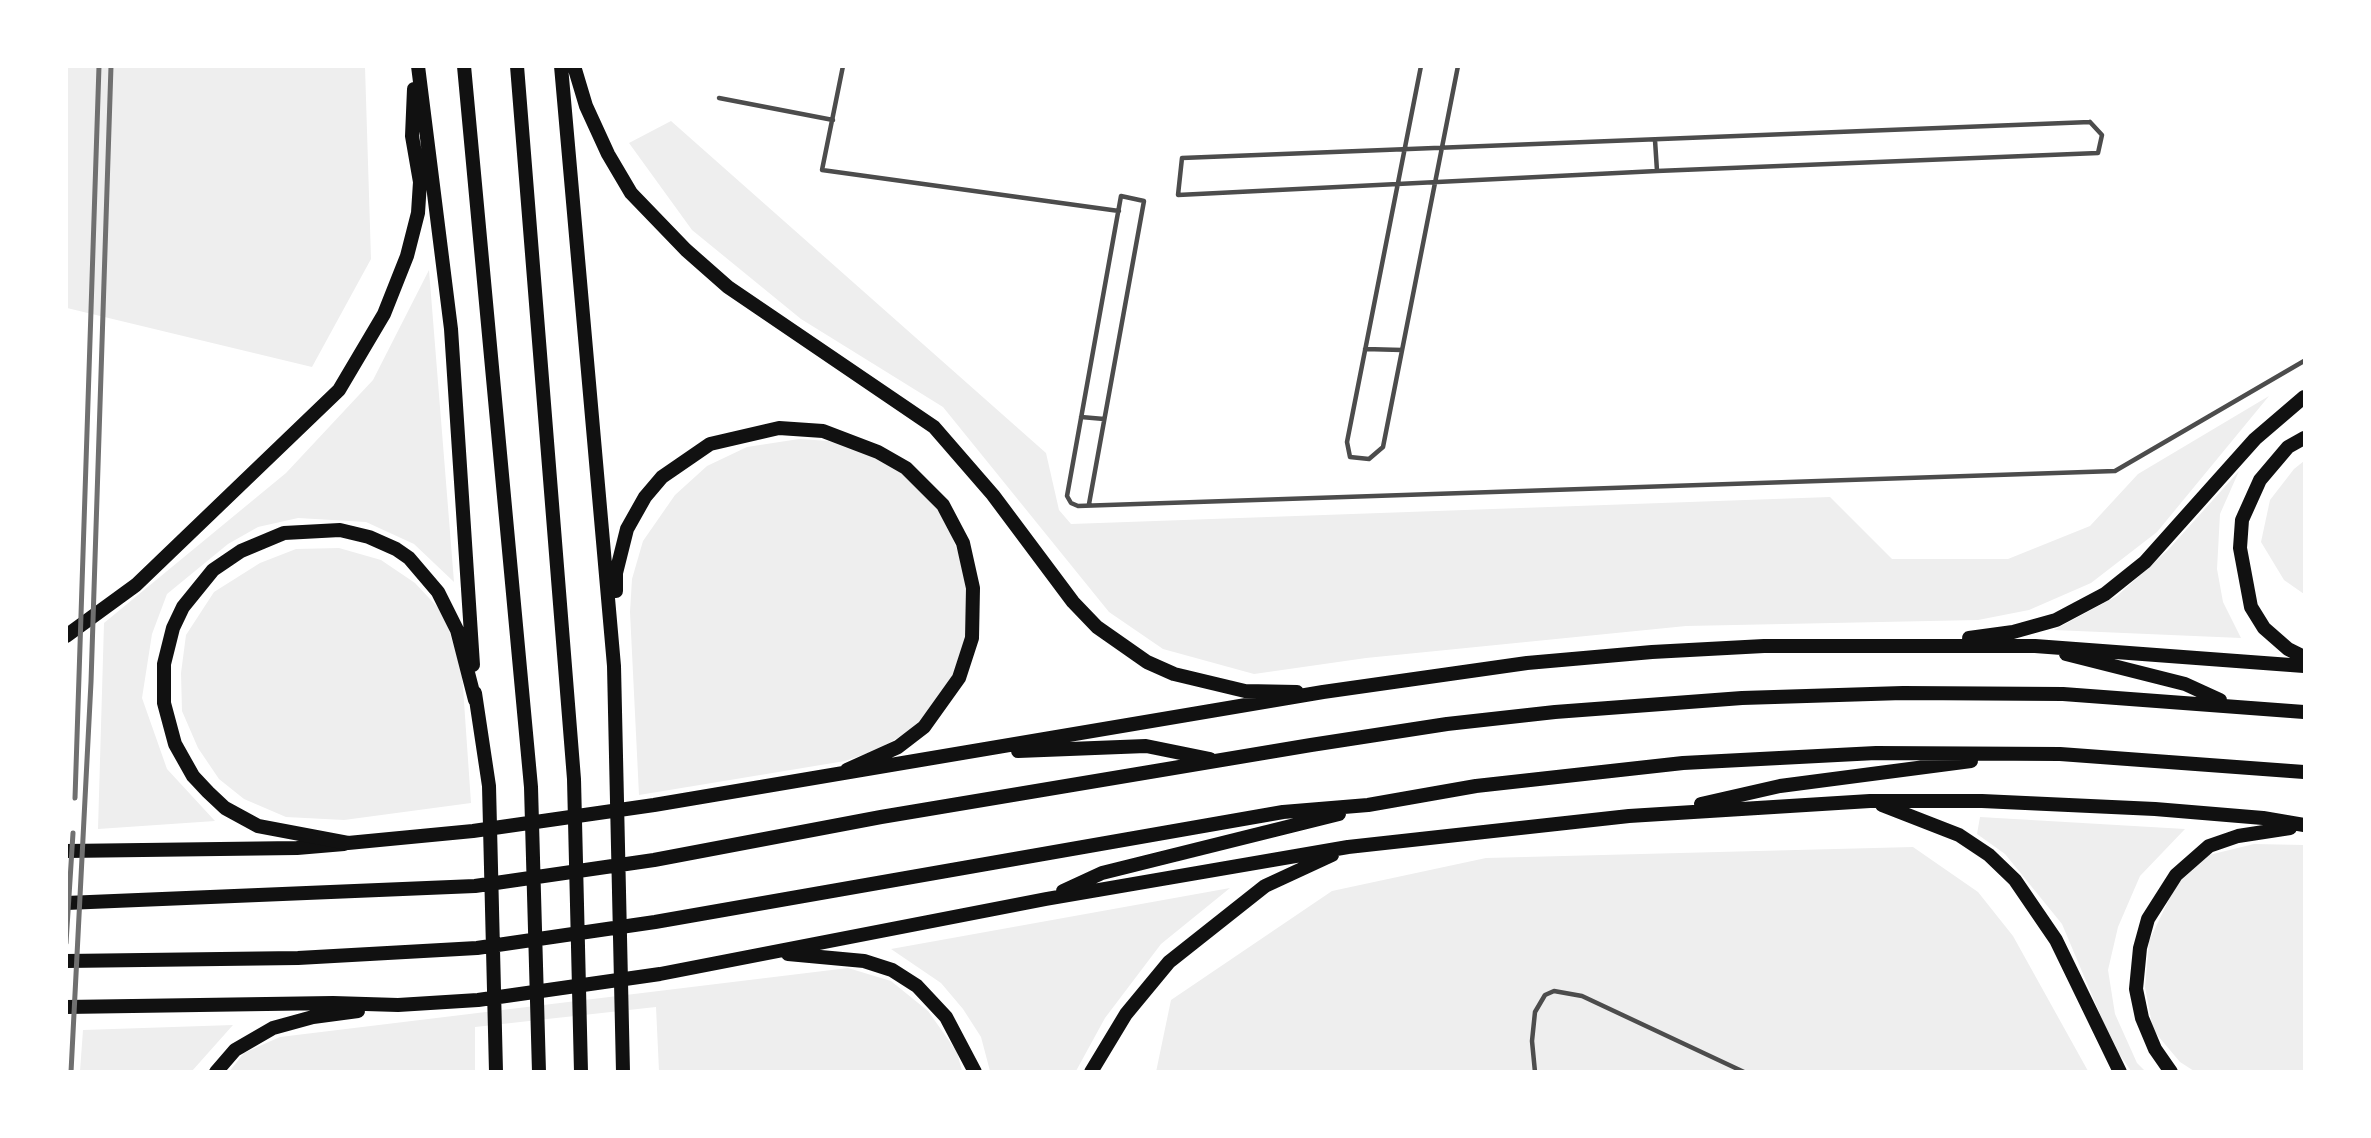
<!DOCTYPE html>
<html>
<head>
<meta charset="utf-8">
<style>
	body { margin:0 }
	#map { position:relative; width:2371px; height:1138px; overflow:hidden; background:#fff; font-family:"Zilla Slab",serif }
	canvas { display:block }
	.frame { position:absolute; inset:0; border:68px solid #fff; pointer-events:none }
</style>
</head>
<body>
<div id="map">
<canvas width="2371" height="1138"></canvas>
<div class="frame"></div>
</div>
<script>
const ctx = document.querySelector('canvas').getContext('2d');
ctx.lineJoin = 'round';
function paint(path, color) { ctx.fillStyle = color; ctx.fill(path, 'evenodd'); }
const shape = rows => new Path2D(rows.map(r => 'M' + r).join(''));
function stroke(path, color, width, dash) { ctx.strokeStyle = color; ctx.lineWidth = width; ctx.lineCap = dash ? 'butt' : 'round'; ctx.setLineDash(dash || []); ctx.stroke(path); }
paint(shape([
	[67,66,365,67,371,259,312,367,67,308],
	[671,121,1046,453,1059,510,1071,524,1830,497,1892,559,2008,559,2090,526,2138,474,2269,396,2157,532,2091,583,2029,610,1978,620,1686,626,1366,658,1254,674,1163,649,1109,612,943,407,801,319,692,230,629,143],
	[429,270,454,582,414,544,366,522,298,518,258,527,228,544,167,594,152,634,142,698,167,769,215,821,98,829,104,623,286,473,373,380],
	[799,439,829,441,858,448,903,473,944,517,967,575,965,643,951,680,921,724,877,750,845,761,639,795,630,612,632,579,643,541,675,495,707,466,747,447],
	[2304,461,2304,594,2284,580,2261,542,2270,500,2294,469],
	[2239,471,2220,514,2217,569,2223,602,2241,638,2054,630,2117,596,2168,550],
	[339,548,381,560,415,583,444,614,462,673,471,803,344,820,286,817,244,799,219,779,198,748,182,711,181,673,186,635,214,592,260,563,296,549],
	[1980,817,2185,829,2140,876,2118,927,2108,970,2115,1014,2137,1063,2145,1071,2131,1071,2113,1045,2062,924,2005,854,1977,834],
	[2254,844,2304,845,2304,1071,2194,1071,2180,1062,2153,1030,2145,987,2149,941,2176,885,2209,855],
	[1913,847,1978,892,2013,936,2088,1071,1156,1072,1171,1000,1332,891,1486,858],
	[1230,888,1161,944,1105,1018,1076,1071,990,1071,981,1037,963,1009,941,983,891,949],
	[848,968,891,981,928,1011,957,1052,962,1071,659,1071,656,1007,475,1027,475,1071,229,1072,244,1053,280,1037],
	[233,1025,192,1071,80,1071,83,1030]
]), '#eee');
stroke(shape([
	[843,66,822,170,1119,211],
	[1421,66,1347,442,1350,457,1369,459,1383,447,1458,66],
	[719,98,833,120],
	[2090,122,2102,135,2098,153,1657,171,1178,195,1182,158,2090,122],
	[1655,140,1657,171],
	[1365,349,1402,350],
	[1081,417,1104,419],
	[1089,504,1144,201,1121,196,1067,496,1071,503,1078,506,2115,471,2304,361],
	[1535,1072,1532,1041,1535,1012,1545,995,1554,991,1582,996,1744,1072]
]), '#4c4c4c', 4.5);
stroke(shape([
	[66,851,297,848,344,844]
]), '#111', 14);
stroke(shape([
	[418,66,451,329,473,665],
	[464,66,531,787,539,1072],
	[517,66,574,779,581,1072],
	[561,66,614,666,623,1072],
	[574,66,586,106,608,154,631,193,686,250,728,287,934,427,993,495,1073,602,1097,627,1147,662,1174,674,1245,691,1297,692],
	[2304,438,2288,447,2260,480,2242,520,2240,548,2251,607,2264,628,2288,649,2304,657],
	[616,591,616,573,627,529,645,497,662,477,710,444,779,428,823,431,878,452,906,468,943,505,963,543,973,588,972,638,959,678,924,727,898,747,847,770],
	[66,636,136,585,339,390,384,314,407,256,418,213,420,182,412,136,414,89],
	[1969,638,2013,632,2056,620,2105,594,2145,562,2255,439,2304,397],
	[2066,654,2185,684,2220,700],
	[475,693,489,786,496,1072],
	[475,700,457,630,438,592,409,558,396,549,369,537,340,530,284,533,241,551,213,570,183,607,173,628,164,664,164,703,175,744,193,776,208,792,225,808,258,826,348,843,473,831,654,805,1323,692,1527,663,1652,652,1764,646,2035,646,2304,666],
	[1018,751,1146,746,1210,759],
	[1701,804,1780,786,1971,761],
	[1882,805,1959,835,1989,855,2015,880,2056,940,2120,1072],
	[1063,891,1102,873,1339,814],
	[66,903,475,886,654,860,881,817,1311,745,1447,724,1555,712,1742,698,1903,693,2063,694,2304,712],
	[788,954,864,961,892,970,917,986,946,1017,975,1072],
	[66,961,298,958,477,948,655,922,1283,812,1368,805,1476,786,1683,763,1876,753,2060,754,2304,772],
	[66,1007,333,1003,398,1005,478,1000,660,974,1046,899,1348,847,1629,816,1870,801,1982,801,2155,809,2263,818,2304,825],
	[216,1072,235,1050,273,1028,313,1017,358,1011],
	[1091,1072,1126,1014,1169,962,1265,886,1332,855],
	[2171,1072,2155,1049,2142,1018,2136,989,2140,948,2148,919,2176,875,2209,846,2238,836,2290,828]
]), '#111', 14);
stroke(shape([
	[75,798,99,66],
	[66,943,73,833],
	[71,1072,91,682,111,66]
]), '#707070', 5);
</script>
</body>
</html>
